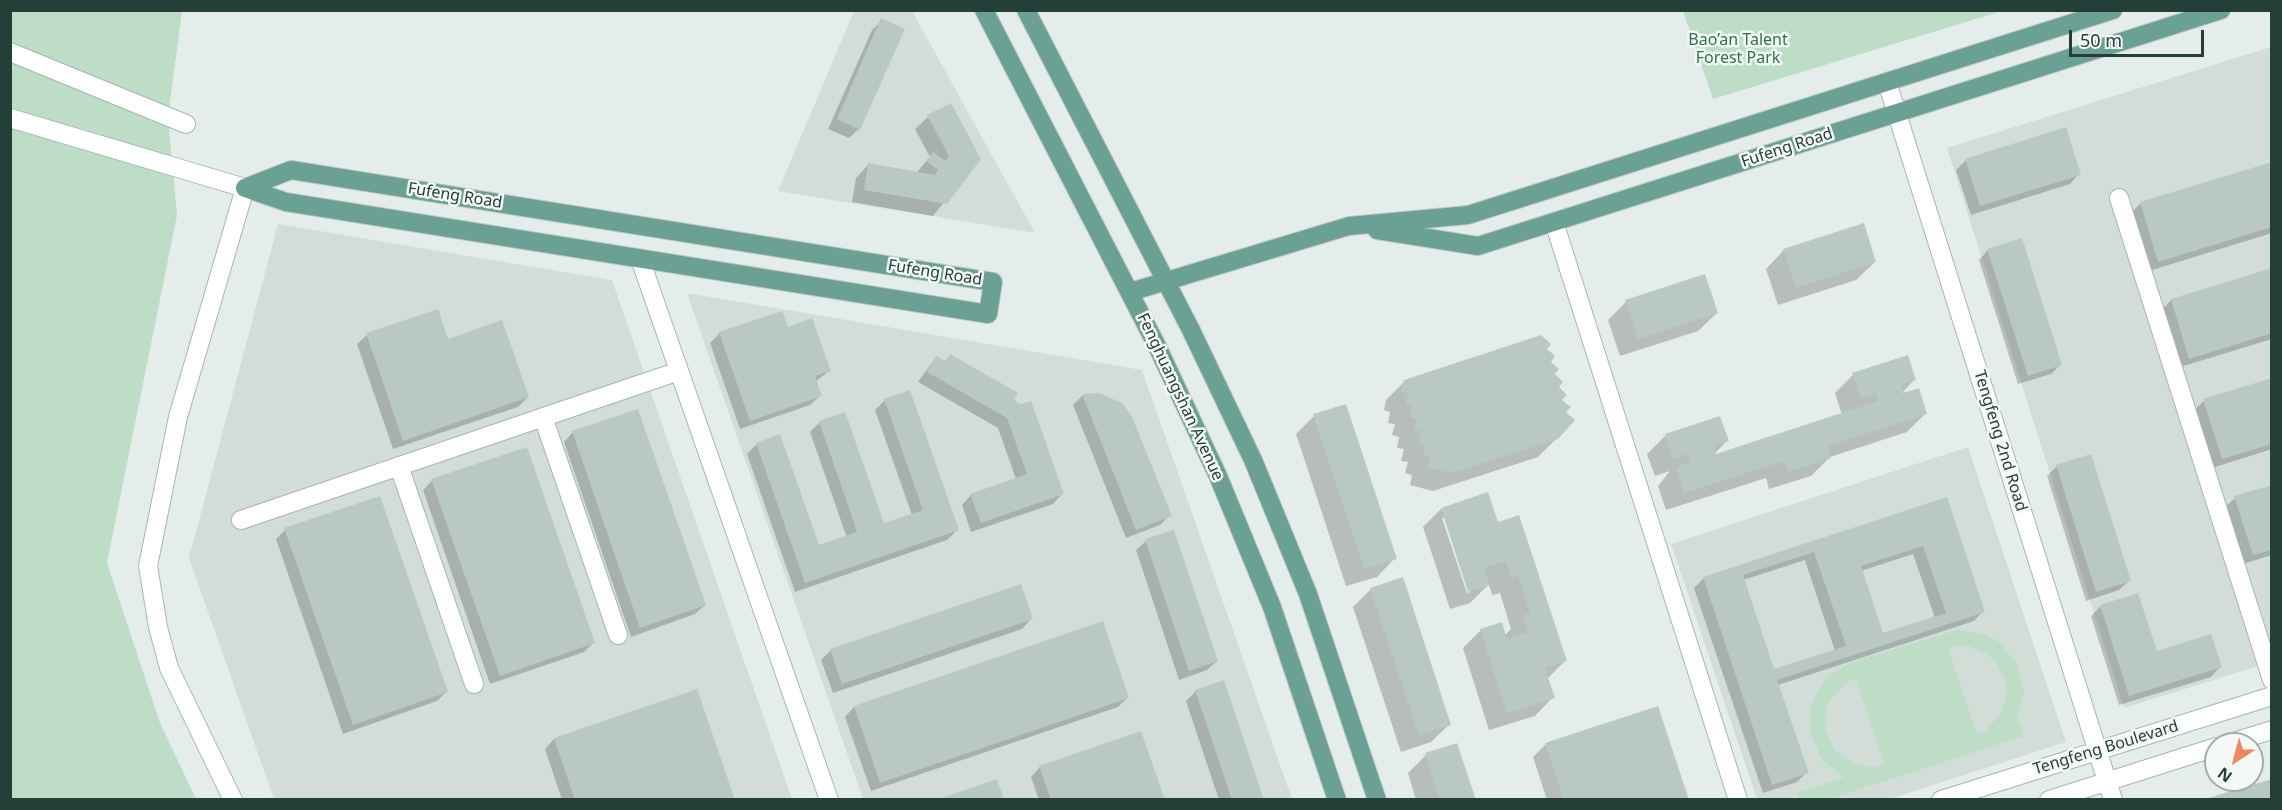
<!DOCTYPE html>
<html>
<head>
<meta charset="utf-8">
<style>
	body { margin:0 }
	#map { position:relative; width:2282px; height:810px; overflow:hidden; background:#e4ede9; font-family:"Noto Sans",sans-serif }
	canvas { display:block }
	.frame { position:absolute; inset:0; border:12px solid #243e38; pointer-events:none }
	.north { position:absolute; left:2204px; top:732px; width:60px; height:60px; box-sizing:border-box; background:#f4f9f7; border:2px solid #a1aeab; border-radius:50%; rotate:216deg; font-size:16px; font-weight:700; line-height:24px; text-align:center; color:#243e38 }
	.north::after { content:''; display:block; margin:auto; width:21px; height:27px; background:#ed8861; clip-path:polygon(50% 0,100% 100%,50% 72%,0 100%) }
	.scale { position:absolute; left:2069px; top:30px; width:135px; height:27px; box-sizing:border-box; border:3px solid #243e38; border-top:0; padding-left:8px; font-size:18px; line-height:21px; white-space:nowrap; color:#243e38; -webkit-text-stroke:4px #f4f9f7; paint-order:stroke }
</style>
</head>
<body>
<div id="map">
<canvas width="2282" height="810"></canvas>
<div class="frame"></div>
<div class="north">N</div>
<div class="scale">50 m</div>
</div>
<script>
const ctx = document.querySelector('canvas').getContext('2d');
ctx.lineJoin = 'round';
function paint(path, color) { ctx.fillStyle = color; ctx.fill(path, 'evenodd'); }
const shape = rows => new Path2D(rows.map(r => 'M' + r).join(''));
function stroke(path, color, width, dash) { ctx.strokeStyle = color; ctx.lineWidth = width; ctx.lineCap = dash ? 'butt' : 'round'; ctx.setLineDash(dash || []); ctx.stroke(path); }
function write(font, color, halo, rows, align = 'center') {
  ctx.font = font + ' "Noto Sans",sans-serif'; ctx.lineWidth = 5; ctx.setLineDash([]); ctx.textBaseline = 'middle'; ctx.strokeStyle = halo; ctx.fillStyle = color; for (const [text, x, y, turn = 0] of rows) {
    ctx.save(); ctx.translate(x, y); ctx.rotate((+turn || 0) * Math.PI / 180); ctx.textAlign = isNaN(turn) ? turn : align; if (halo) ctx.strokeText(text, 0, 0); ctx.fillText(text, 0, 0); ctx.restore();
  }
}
paint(shape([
	[854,11,912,11,1035,233,778,191],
	[2271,47,2271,662,2124,708,1947,148],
	[278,224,612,280,792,799,274,799,189,558],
	[687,293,1142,370,1292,799,863,799],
	[1968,447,2066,742,1890,799,1757,799,1671,544]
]), '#d2ddd8');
paint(shape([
	[10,11,182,11,168,117,177,215,107,563,160,723,196,799,11,799],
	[1683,11,1683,10,2002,11,1713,99],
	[1957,630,1986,635,1999,642,2018,665,2024,694,2016,721,2019,720,2024,736,1829,799,1799,799,1797,793,1844,777,1822,760,1810,733,1811,704,1826,678,1850,663],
	[1959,646,1969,646,1989,655,1997,663,2006,682,2007,693,2001,714,1986,730,1977,734,1948,649],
	[1855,679,1856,679,1884,764,1874,767,1852,763,1835,750,1825,730,1826,709,1831,698,1846,683]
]), '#bdddc7');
paint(shape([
	[882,20,859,129,849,138,828,129,872,30],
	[950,105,979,159,933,216,852,202,856,178,868,165,916,173,930,157,915,129,928,117],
	[1966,160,2079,174,2070,184,1971,215,1956,170],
	[2272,163,2272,233,2149,271,2131,213,2140,204],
	[1784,250,1875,262,1856,280,1778,305,1766,269],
	[1988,250,2061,364,2051,374,2018,384,1979,260],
	[2272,270,2272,339,2180,367,2162,310,2171,300],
	[1626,302,1717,313,1698,331,1620,356,1608,320],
	[787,329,829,371,815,382,820,396,810,405,740,429,710,343,720,333],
	[367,335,528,397,518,407,393,449,357,344],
	[1545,349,1564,412,1557,438,1538,457,1433,491,1410,485,1412,475,1405,473,1408,462,1401,461,1404,449,1397,448,1399,437,1392,435,1395,424,1388,423,1390,412,1384,410,1386,400,1405,381],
	[950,356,1012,401,1062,494,1053,504,971,532,962,505,971,495,1016,479,998,428,918,382,936,357,944,362],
	[1853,375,1914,380,1902,393,1925,414,1907,432,1830,457,1811,476,1769,489,1766,478,1666,510,1658,486,1670,471,1655,476,1647,454,1666,435,1727,441,1711,457,1842,415,1835,393],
	[2272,380,2272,449,2212,468,2194,410,2204,401],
	[1098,394,1170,515,1160,525,1126,538,1073,405,1082,396],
	[885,400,957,530,947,540,795,592,747,454,757,444,818,547,847,538,810,432,819,423,844,414,883,525,912,515,875,410],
	[1314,416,1395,558,1377,577,1346,586,1296,434],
	[573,432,705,605,695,614,631,637,564,442],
	[2057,466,2129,581,2119,590,2086,601,2047,476],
	[432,481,593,643,584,652,490,684,423,490],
	[2272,486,2272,555,2243,564,2225,507,2235,498],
	[1946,499,1983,611,1974,621,1778,685,1807,772,1797,782,1763,793,1694,588,1704,578],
	[1913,554,1935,618,1882,635,1861,571],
	[1805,560,1835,651,1773,671,1743,580],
	[1441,509,1497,524,1565,661,1547,679,1553,697,1535,716,1489,730,1463,648,1481,630,1505,635,1511,629,1500,593,1492,595,1489,584,1470,603,1450,609,1423,527],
	[1442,518,1446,518,1470,592,1467,593],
	[285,530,446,692,437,701,343,734,276,539],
	[1146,541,1217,661,1207,670,1179,680,1136,550],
	[1371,589,1450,724,1431,742,1401,752,1353,607],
	[2101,606,2156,653,2220,667,2211,677,2119,705,2091,616],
	[1031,619,1022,629,833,693,821,660,831,650],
	[696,691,734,800,562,800,545,749,554,739],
	[1196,691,1263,800,1219,800,1186,701],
	[1128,697,1118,707,871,791,845,717,854,707],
	[1546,744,1687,800,1547,800,1533,757],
	[1426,755,1474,800,1416,800,1408,773],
	[1040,767,1163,800,1039,800,1031,777]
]), '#0003');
paint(shape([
	[881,18,905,29,860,130,837,119],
	[951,103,981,159,947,204,864,190,868,163,935,175,938,170,926,161,933,152,945,161,949,156,927,115],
	[2066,127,2081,175,1980,206,1965,159],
	[2272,162,2272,227,2158,262,2140,202],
	[1864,223,1876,262,1796,288,1783,249],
	[2022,238,2062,365,2028,376,1987,249],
	[2272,268,2272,333,2189,359,2171,299],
	[1705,274,1718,313,1638,339,1625,300],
	[438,309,448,339,502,320,529,397,403,441,366,333],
	[782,311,788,327,812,318,831,371,815,376,822,396,750,421,719,332],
	[1541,335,1551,344,1547,349,1555,356,1551,362,1559,369,1555,374,1563,382,1559,387,1567,395,1562,400,1571,407,1566,412,1575,420,1558,439,1452,473,1427,467,1430,457,1423,455,1425,444,1418,443,1421,431,1414,430,1417,419,1410,417,1412,406,1405,405,1408,394,1401,392,1404,380],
	[950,354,1018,393,1014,400,1020,404,1031,401,1064,494,981,523,970,494,1027,474,1007,418,927,372,936,356,946,361],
	[1908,355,1916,380,1901,385,1903,393,1919,388,1927,414,1827,446,1831,458,1788,472,1784,461,1684,493,1676,467,1691,462,1688,454,1673,459,1665,434,1720,416,1729,441,1713,446,1716,454,1878,401,1876,393,1861,398,1852,373],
	[2272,378,2272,444,2222,459,2203,399],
	[910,390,959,530,805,583,756,443,780,434,819,545,857,532,819,421,845,412,884,523,923,510,884,399],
	[1099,393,1122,403,1132,417,1172,516,1136,530,1082,394],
	[1346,404,1397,559,1364,569,1313,414],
	[638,409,706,605,640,628,572,431],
	[527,447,595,643,500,676,431,479],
	[2091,454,2131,581,2096,592,2056,465],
	[2272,485,2272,550,2253,555,2234,496],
	[1488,492,1498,522,1519,515,1567,661,1545,668,1555,698,1507,713,1480,629,1502,622,1507,639,1528,632,1523,615,1530,613,1518,576,1511,578,1505,561,1484,568,1490,585,1468,592,1441,508],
	[380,496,448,692,353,725,284,528],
	[1947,497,1985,612,1777,680,1809,773,1772,785,1703,577],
	[1923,546,1946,613,1883,633,1861,566],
	[1814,552,1846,646,1774,669,1743,575],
	[1174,530,1218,661,1189,671,1145,539],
	[1403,577,1451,725,1419,735,1370,588],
	[1021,584,1033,619,842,684,830,649],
	[2138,593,2157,651,2211,634,2222,667,2129,696,2100,605],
	[1103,621,1129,698,880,783,854,706],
	[1224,680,1264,800,1232,800,1195,690],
	[697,689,735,800,575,800,554,738],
	[1658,706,1689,800,1564,800,1545,743],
	[1141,731,1165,800,1051,800,1039,766],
	[1457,743,1476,800,1440,800,1425,753],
	[997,779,1004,800,939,800,939,799],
	[2272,779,2272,800,2205,800,2205,799]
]), '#b9c8c2');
const minor = shape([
	[10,52,186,124],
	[1887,82,2113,800],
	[10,118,245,188,178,417,148,566,158,627,169,668,233,800],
	[2119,198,2272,680],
	[1554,222,1738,800],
	[640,259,829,800],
	[543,417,618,635],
	[399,466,474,684],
	[241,520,679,371],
	[2227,744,2272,730],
	[1941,800,2272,696],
	[2049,800,2216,747]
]);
const major = shape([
	[984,10,1157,346,1218,476,1272,607,1337,800],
	[1026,10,1191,330,1253,460,1308,594,1377,800],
	[291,170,993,282,988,314,286,202,245,188,291,170],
	[1377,230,1478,246,2221,10],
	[1130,292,1349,226,1468,215,2113,10]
]);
stroke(minor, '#a7b5b0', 20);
stroke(major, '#c2c9c7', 20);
stroke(minor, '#fff', 18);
stroke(major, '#6aa194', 18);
write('16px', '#2f734c', '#f4f9f7', [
	["Bao’an Talent",1738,40],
	["Forest Park",1738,58]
]);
write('16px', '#243e38', '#f4f9f7', [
	["Fufeng Road",1787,148,-18],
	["Fufeng Road",455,196,9],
	["Fufeng Road",935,273,9],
	["Fenghuangshan Avenue",1180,397,65],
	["Tengfeng 2nd Road",2000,441,73],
	["Tengfeng Boulevard",2106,748,-17]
]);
</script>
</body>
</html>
